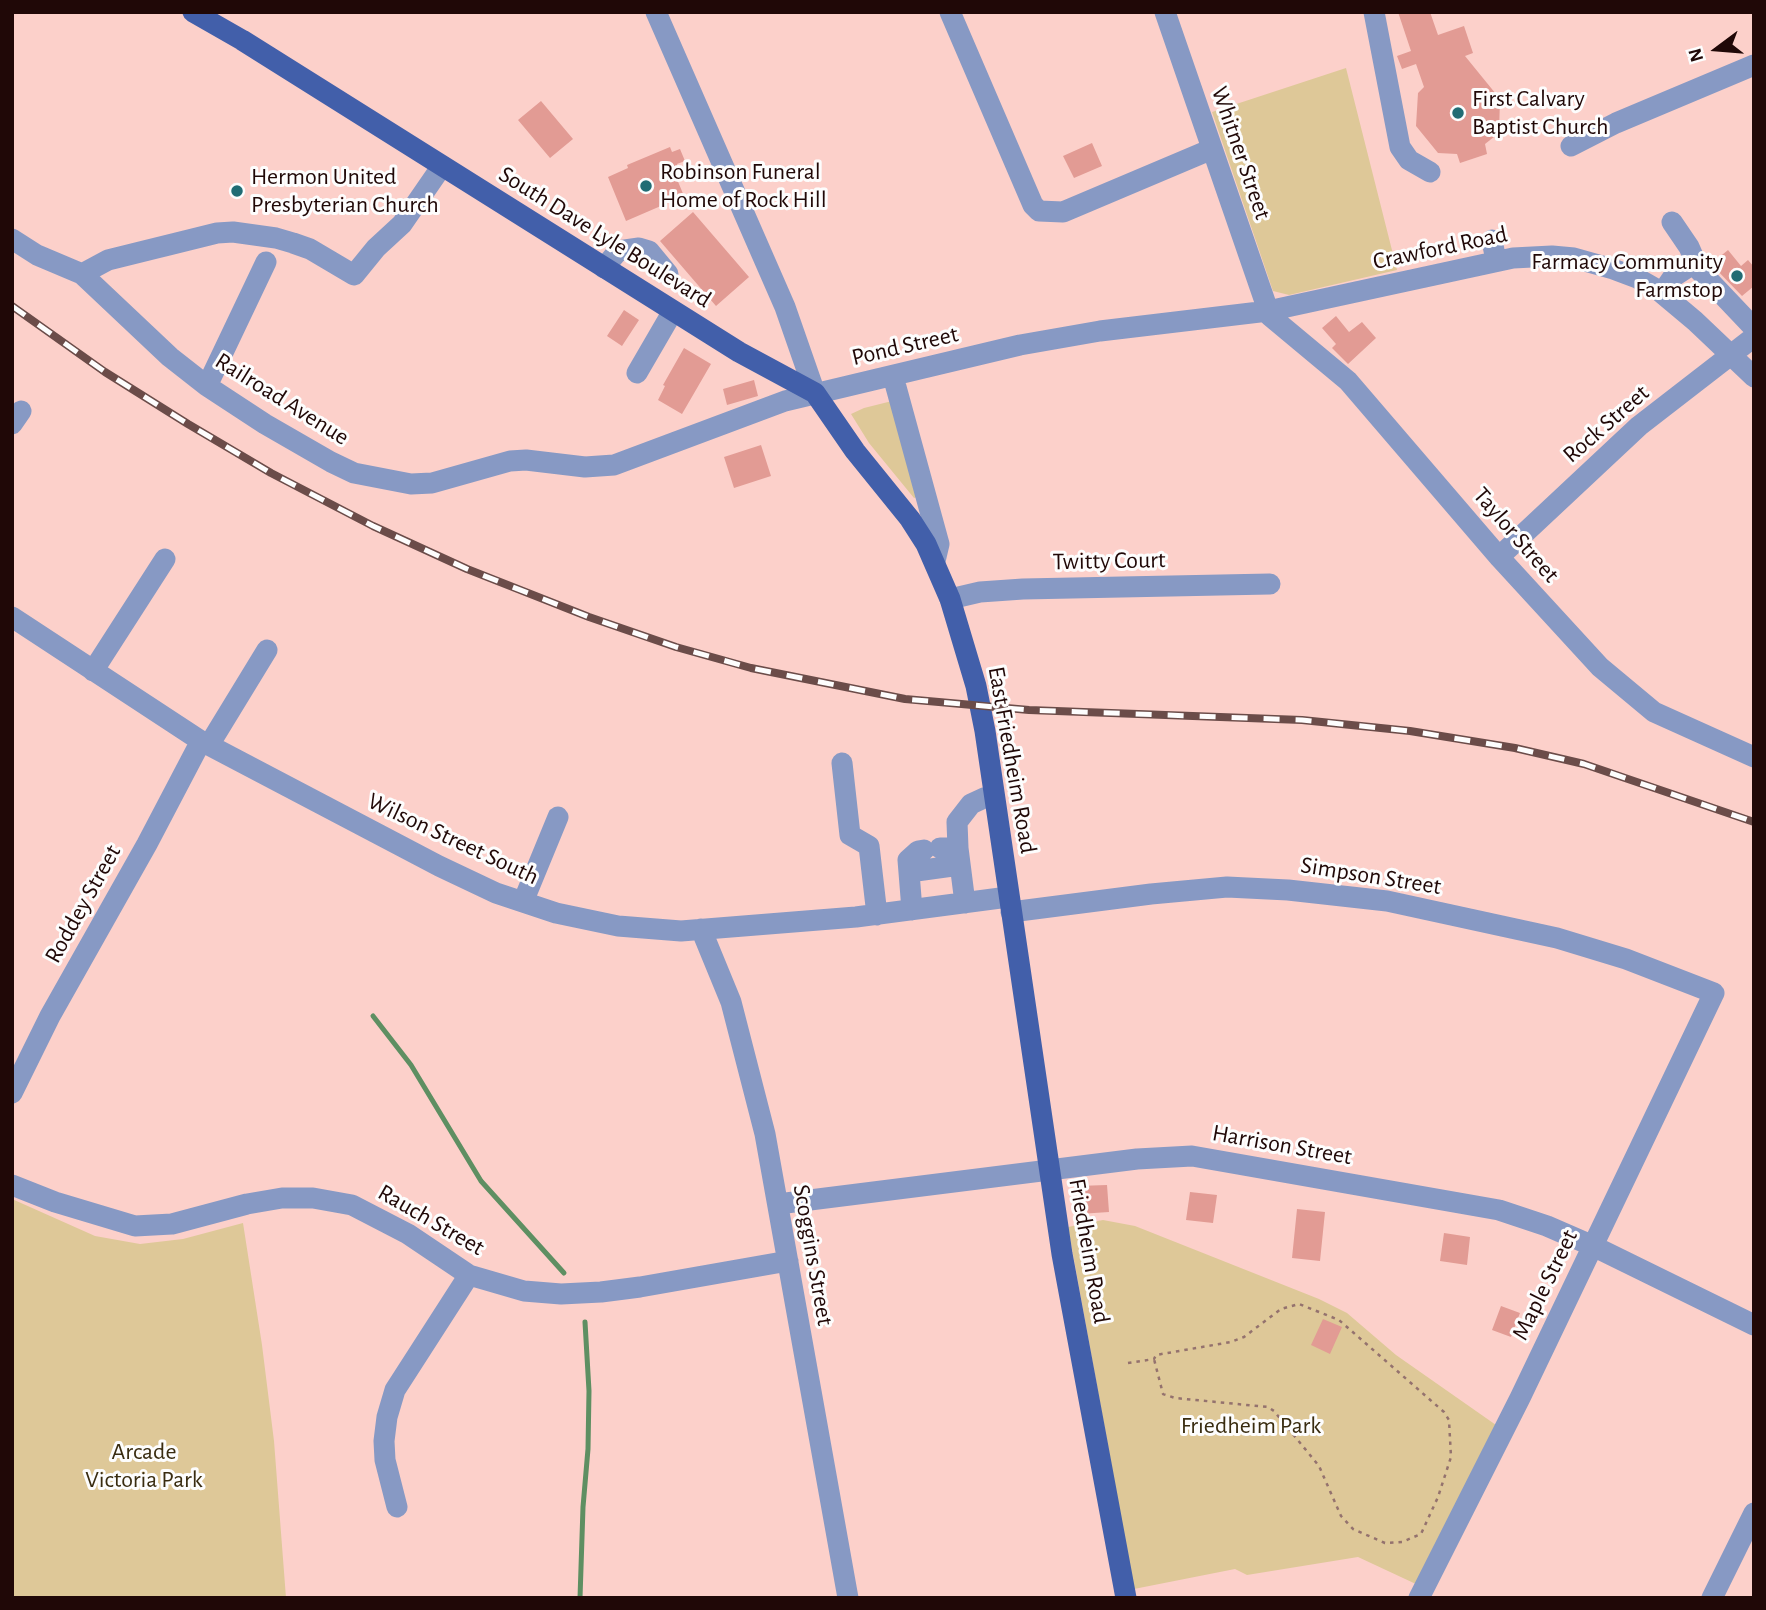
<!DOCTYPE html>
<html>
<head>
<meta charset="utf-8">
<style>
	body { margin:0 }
	#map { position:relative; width:1766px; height:1610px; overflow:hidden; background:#fcd0ca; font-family:"Alegreya Sans",sans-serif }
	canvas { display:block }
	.frame { position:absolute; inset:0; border:14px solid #200807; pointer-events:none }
	.north { position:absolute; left:1682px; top:14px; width:70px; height:70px; -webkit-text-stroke:5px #fdfdfd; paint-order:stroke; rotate:254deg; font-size:19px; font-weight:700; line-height:28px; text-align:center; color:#200807 }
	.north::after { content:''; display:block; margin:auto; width:24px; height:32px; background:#200807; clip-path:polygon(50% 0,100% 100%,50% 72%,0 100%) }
</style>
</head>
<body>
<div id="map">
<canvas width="1766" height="1610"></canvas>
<div class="frame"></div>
<div class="north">N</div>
</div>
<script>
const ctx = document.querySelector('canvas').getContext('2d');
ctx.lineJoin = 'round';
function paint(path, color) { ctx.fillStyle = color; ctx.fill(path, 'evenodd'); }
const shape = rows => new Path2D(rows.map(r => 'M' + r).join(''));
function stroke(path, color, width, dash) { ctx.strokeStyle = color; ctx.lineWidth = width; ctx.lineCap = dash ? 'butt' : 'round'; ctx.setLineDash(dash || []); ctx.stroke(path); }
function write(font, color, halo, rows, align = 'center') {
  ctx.font = font + ' "Alegreya Sans",sans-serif'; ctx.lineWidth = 6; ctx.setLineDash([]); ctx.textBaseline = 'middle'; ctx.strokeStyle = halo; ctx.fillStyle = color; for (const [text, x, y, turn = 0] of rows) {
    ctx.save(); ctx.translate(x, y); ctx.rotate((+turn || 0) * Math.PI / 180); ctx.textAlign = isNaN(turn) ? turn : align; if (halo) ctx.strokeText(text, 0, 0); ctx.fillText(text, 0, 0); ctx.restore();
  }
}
paint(shape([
	[1346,68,1397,270,1289,295,1273,291,1212,112],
	[892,401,917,497,914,498,869,443,851,414,864,408],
	[12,1199,95,1236,140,1244,183,1239,243,1223,262,1345,274,1441,286,1598,12,1598],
	[1103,1220,1135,1226,1319,1299,1347,1313,1396,1355,1496,1425,1418,1585,1358,1557,1247,1575,1235,1569,1134,1589,1068,1227]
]), '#dec898');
stroke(shape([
	[373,1016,411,1065,481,1181,564,1273],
	[580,1598,583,1507,588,1449,589,1391,585,1322]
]), '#5e8f62', 5);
paint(shape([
	[1398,12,1430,12,1438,35,1464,26,1473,53,1465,56,1500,99,1499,133,1485,144,1487,154,1460,163,1457,154,1438,153,1416,126,1418,93,1424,87,1416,64,1402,69,1397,56,1411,51],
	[541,101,573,139,550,158,518,120],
	[1092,143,1102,166,1074,178,1063,156],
	[670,147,672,152,680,149,685,161,677,164,679,170,674,172,684,196,626,221,608,177,628,168,627,165],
	[693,212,749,277,716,306,660,241],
	[1728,250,1741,266,1748,260,1754,267,1754,286,1742,296,1711,264],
	[624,310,639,320,622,346,607,336],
	[1336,316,1349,332,1362,322,1376,338,1348,364,1332,348,1336,344,1322,328],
	[684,348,711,364,682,414,658,400,665,386,663,385],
	[754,380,758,396,727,405,723,389],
	[761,445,771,476,734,488,724,457],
	[1107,1185,1109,1212,1079,1214,1078,1186],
	[1190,1192,1217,1195,1213,1223,1186,1220],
	[1297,1209,1325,1212,1320,1261,1292,1258],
	[1444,1233,1470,1237,1467,1265,1440,1261],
	[1501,1306,1520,1313,1511,1337,1492,1330],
	[1323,1319,1342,1327,1330,1354,1311,1345]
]), '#e29b94');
stroke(shape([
	[1128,1363,1154,1359,1156,1355,1231,1342,1244,1337,1281,1309,1299,1304,1339,1320,1444,1412,1449,1420,1451,1457,1438,1497,1421,1534,1402,1542,1385,1543,1353,1529,1341,1516,1319,1466,1274,1411,1268,1407,1175,1398,1163,1394,1154,1359]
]), '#94726e', 2.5, [3.5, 5]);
stroke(shape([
	[656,12,785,307,815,393],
	[950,12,1033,205,1039,211,1063,212,1212,149],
	[1165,12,1270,316,1348,381,1499,557,1600,667,1654,712,1754,757],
	[1374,12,1400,147,1409,160,1430,172],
	[1571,146,1616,123,1754,65],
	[1672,222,1689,247,1699,270,1754,328],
	[12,239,37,255,82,274,170,357,207,386,265,424,331,462,354,473,411,484,432,483,510,461,526,460,585,467,614,465,785,401,1020,345,1100,331,1268,311,1513,258,1552,256,1574,258,1613,269,1637,278,1658,290,1695,321,1754,377],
	[1492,240,1496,261],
	[604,268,618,251,639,248,649,251,668,274],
	[82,274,108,260,217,233,233,232,276,238,293,243,310,249,354,275,376,248,402,224,442,166],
	[1662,293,1673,277,1696,262],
	[637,373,673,311],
	[893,376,939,544,935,561],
	[207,386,266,262],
	[12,424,21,411],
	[1499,557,1639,426,1754,337],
	[950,599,980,592,1023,589,1270,584],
	[12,617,201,741,439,866,496,893,556,913,618,926,681,931,856,917,1008,897],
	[93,671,165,559],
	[209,745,267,650],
	[842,763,850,835,869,846,877,915],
	[940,848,958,848,965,903],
	[958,848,957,822,971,804,984,798,994,797],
	[909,872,960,865],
	[523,902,558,817],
	[912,910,908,860,918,851,924,850],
	[1011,912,1151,894,1227,887,1288,890,1387,901,1557,938,1626,959,1714,993,1520,1398,1419,1598],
	[701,929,731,1002,765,1134,848,1598],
	[12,1093,50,1016,147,844,201,741],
	[12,1185,55,1202,135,1226,172,1224,247,1204,282,1198,313,1198,352,1205,408,1234,469,1275,524,1291,561,1294,601,1292,640,1287,788,1261],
	[778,1204,1137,1159,1192,1156,1499,1210,1547,1226,1593,1246,1754,1325],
	[397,1507,385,1460,384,1441,387,1417,395,1390,469,1275],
	[1712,1598,1754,1513]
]), '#8799c4', 21);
stroke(shape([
	[193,12,242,40,739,352,815,393,855,451,910,519,926,544,950,599,976,686,985,731,1062,1254,1126,1598]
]), '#425faa', 21);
const rail = shape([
	[12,306,105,372,188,424,271,473,373,526,467,569,589,617,676,647,751,668,905,699,1029,710,1302,720,1410,731,1515,748,1584,764,1754,822]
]);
stroke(rail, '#6b4c49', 8);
stroke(rail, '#fdfdfd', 5, [16]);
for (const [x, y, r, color] of [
	[1458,113,7,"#216c74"],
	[646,186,7,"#216c74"],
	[237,191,7,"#216c74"],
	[1737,276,7,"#216c74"]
]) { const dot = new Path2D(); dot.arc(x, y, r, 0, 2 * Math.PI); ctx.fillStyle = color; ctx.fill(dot); stroke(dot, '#fdfdfd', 2.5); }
write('24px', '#200807', '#fdfdfd', [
	["First Calvary",1472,99],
	["Baptist Church",1472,127],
	["Robinson Funeral",660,172],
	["Home of Rock Hill",660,200],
	["Hermon United",251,177],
	["Presbyterian Church",251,205],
	["Farmacy Community",1723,262,"right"],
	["Farmstop",1723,290,"right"]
], 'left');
write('24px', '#200807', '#fdfdfd', [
	["Whitner Street",1241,153,71],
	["South Dave Lyle Boulevard",605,237,32],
	["Crawford Road",1440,248,-12],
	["Pond Street",905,346,-13],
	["Railroad Avenue",282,399,32],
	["Rock Street",1606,424,-41],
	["Taylor Street",1516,535,49],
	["Twitty Court",1109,561,-1],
	["East Friedheim Road",1012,760,80],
	["Wilson Street South",453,839,25],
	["Simpson Street",1371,876,9],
	["Roddey Street",83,904,-61],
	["Harrison Street",1282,1145,10],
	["Rauch Street",431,1220,30],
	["Friedheim Road",1089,1251,80],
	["Scoggins Street",813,1255,80],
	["Maple Street",1545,1285,-64]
]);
write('24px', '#392c10', '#fdfdfd', [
	["Friedheim Park",1251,1426],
	["Arcade",144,1452],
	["Victoria Park",144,1480]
]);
</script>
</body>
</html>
